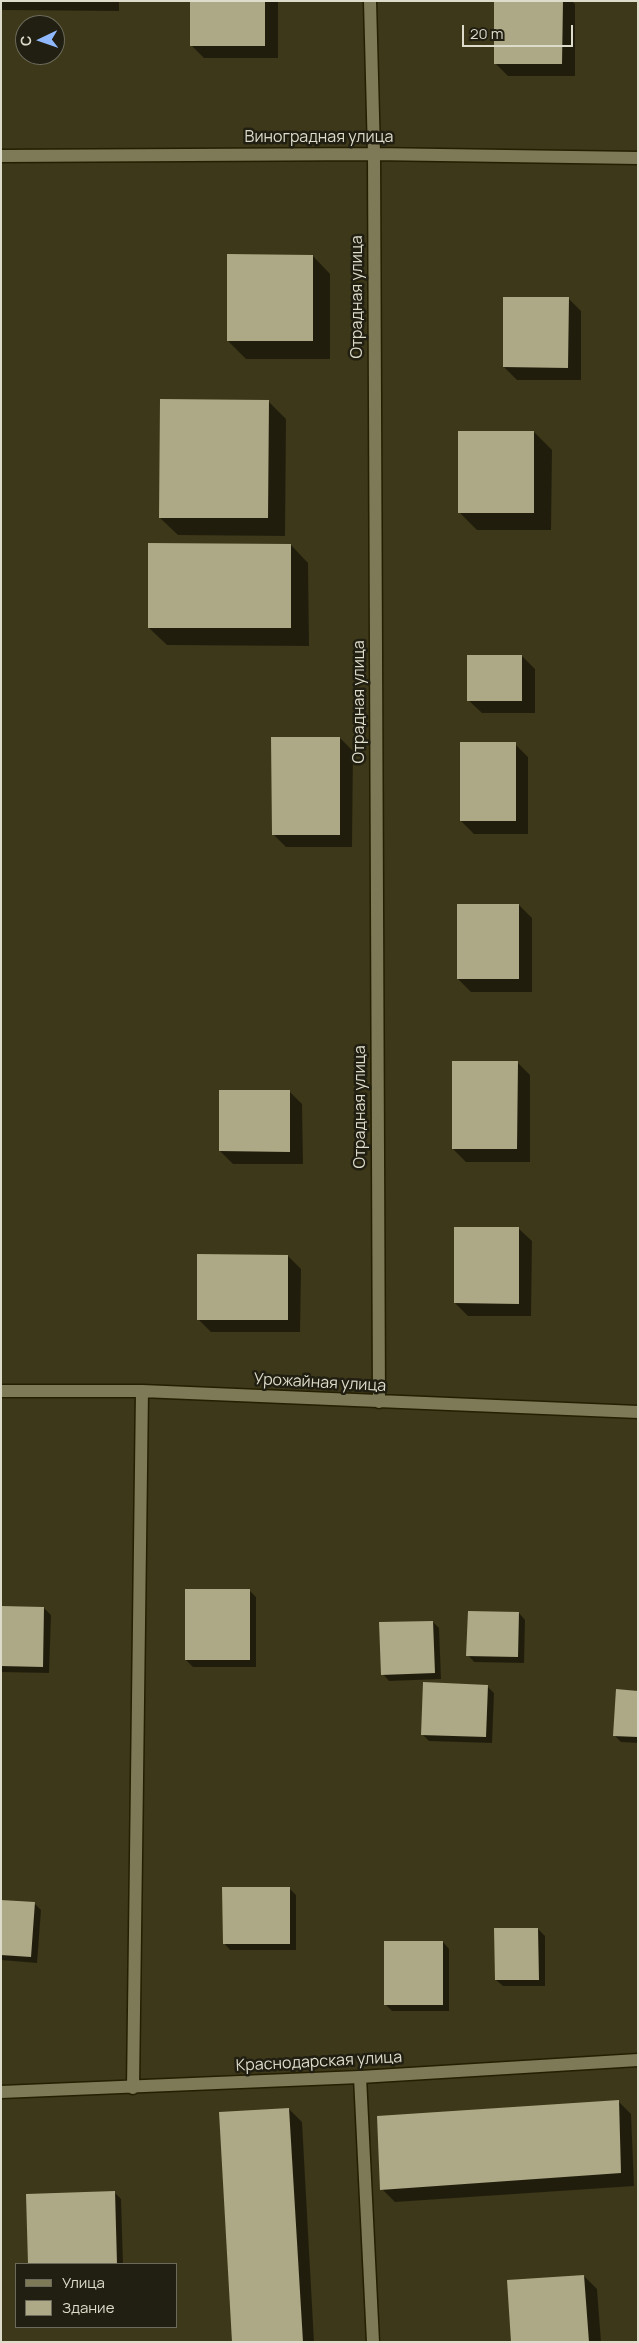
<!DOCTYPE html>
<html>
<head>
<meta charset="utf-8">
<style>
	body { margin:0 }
	#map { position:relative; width:639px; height:2343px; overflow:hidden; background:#3d3819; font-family:Manrope,sans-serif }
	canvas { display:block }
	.frame { position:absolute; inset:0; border:2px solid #dddbc9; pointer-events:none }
	.legend { position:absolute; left:15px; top:2263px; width:162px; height:65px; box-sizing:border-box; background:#211f12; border:1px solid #6c6a5b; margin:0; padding:6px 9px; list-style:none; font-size:15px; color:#dddbc9 }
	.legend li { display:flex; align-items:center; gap:10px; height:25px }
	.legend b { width:25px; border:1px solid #6c6a5b }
	.north { position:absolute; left:15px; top:15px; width:50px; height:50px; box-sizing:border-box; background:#211f12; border:1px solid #6c6a5b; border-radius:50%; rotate:267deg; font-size:14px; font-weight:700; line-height:20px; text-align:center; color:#dddbc9 }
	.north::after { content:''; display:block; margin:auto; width:18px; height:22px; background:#90b8fd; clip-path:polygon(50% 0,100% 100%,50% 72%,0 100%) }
	.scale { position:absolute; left:462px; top:25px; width:111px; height:22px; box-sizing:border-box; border:2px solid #dddbc9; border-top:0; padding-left:6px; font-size:15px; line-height:18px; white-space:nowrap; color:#dddbc9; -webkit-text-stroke:4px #211f12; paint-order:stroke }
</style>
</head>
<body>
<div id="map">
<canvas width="639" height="2343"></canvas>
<div class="frame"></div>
<ul class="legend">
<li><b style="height:6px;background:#7e7957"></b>Улица</li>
<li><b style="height:14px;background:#ada885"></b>Здание</li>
</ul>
<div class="north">С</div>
<div class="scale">20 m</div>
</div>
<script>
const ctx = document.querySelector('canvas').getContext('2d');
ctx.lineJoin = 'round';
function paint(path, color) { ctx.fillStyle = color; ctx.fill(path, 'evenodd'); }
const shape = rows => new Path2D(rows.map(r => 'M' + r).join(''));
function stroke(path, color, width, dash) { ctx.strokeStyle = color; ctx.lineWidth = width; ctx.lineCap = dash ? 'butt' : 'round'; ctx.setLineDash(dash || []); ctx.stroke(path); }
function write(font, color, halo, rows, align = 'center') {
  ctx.font = font + ' Manrope,sans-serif'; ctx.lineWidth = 5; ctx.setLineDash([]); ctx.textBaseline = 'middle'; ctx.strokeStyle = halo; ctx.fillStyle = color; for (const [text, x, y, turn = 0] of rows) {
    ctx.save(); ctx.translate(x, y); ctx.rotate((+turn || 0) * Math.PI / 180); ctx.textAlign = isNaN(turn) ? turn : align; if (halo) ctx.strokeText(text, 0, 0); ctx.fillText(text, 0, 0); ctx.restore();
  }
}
paint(shape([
	[1,1,119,1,119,11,1,10],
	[191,1,278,1,278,58,204,58,191,45],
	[496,1,572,1,575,4,575,76,508,76,495,63],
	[313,256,330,274,330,359,246,359,228,341],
	[568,298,581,311,581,380,517,380,504,367],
	[268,401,286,419,285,536,178,535,160,518],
	[534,432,552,450,551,530,477,530,459,512],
	[291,545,308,563,309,646,167,645,149,628],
	[522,656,535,669,535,713,482,713,468,700],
	[340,738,353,751,352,847,286,847,273,834],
	[515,744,528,757,528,834,474,834,461,821],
	[519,905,532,918,532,992,471,992,458,979],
	[517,1062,530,1075,530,1162,466,1162,453,1149],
	[289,1091,302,1104,303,1164,233,1164,220,1151],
	[518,1228,532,1241,531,1316,468,1316,455,1303],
	[288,1256,301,1269,300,1332,211,1332,198,1319],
	[249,1590,256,1597,256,1667,193,1667,186,1660],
	[1,1607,44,1608,51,1615,49,1673,1,1672],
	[519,1613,525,1620,524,1663,474,1662,468,1655],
	[433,1622,439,1628,441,1679,389,1681,383,1674],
	[487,1686,494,1693,492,1743,429,1741,422,1734],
	[638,1692,638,1743,621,1742,614,1735],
	[289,1888,296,1895,296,1950,230,1950,224,1943],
	[1,1901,34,1903,41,1910,37,1963,1,1960],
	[538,1929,545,1936,545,1986,503,1986,496,1980],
	[443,1942,449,1949,449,2011,392,2011,386,2005],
	[618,2101,631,2114,634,2186,395,2202,382,2189],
	[289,2109,302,2122,314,2342,233,2342],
	[114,2192,121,2199,123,2264,30,2264,28,2195],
	[584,2276,597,2289,601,2342,512,2342]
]), '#0007');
paint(shape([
	[190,1,265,1,265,46,190,46],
	[494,1,563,1,562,64,494,64],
	[227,254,313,255,313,341,227,341],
	[503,297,569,297,568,368,503,367],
	[160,399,269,400,268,518,159,518],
	[458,431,534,431,534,513,458,513],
	[148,543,291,544,291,628,148,628],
	[467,655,522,655,522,701,467,701],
	[271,737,340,737,340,835,272,835],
	[460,742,516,742,516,821,460,821],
	[457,904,519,904,519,979,457,979],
	[452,1061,518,1061,517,1149,452,1149],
	[219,1090,290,1090,290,1152,219,1151],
	[454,1227,519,1227,519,1304,454,1303],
	[197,1254,288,1255,288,1320,197,1320],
	[185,1589,250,1589,250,1660,185,1660],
	[1,1606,44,1607,43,1667,1,1666],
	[468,1611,519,1612,518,1657,466,1656],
	[433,1621,435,1673,381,1675,379,1622],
	[423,1682,488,1685,486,1737,421,1735],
	[616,1689,638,1691,638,1737,613,1736],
	[222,1887,290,1887,290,1944,223,1944],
	[1,1900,35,1902,31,1957,1,1955],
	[494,1928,538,1928,539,1980,495,1980],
	[384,1941,443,1941,443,2005,384,2005],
	[619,2100,621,2173,380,2190,377,2116],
	[289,2108,303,2342,232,2342,219,2112],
	[115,2191,117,2264,28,2264,26,2194],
	[584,2275,589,2342,511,2342,507,2280]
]), '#ada885');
const service = shape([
	[360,2077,373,2342]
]);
const minor = shape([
	[370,1,374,154,379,1402],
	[1,156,374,154,638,158],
	[1,1391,142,1391,638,1412],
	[133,2088,142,1391],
	[1,2092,360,2077,638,2060]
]);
stroke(service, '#241f01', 15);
stroke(minor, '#241f01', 15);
stroke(service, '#7e7957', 12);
stroke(minor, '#7e7957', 12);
write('16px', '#dddbc9', '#211f12', [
	["Виноградная улица",319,138],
	["Отрадная улица",358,297,-90],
	["Отрадная улица",360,702,-90],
	["Отрадная улица",361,1107,-90],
	["Урожайная улица",320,1383,3],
	["Краснодарская улица",319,2062,-3]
]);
</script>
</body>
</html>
